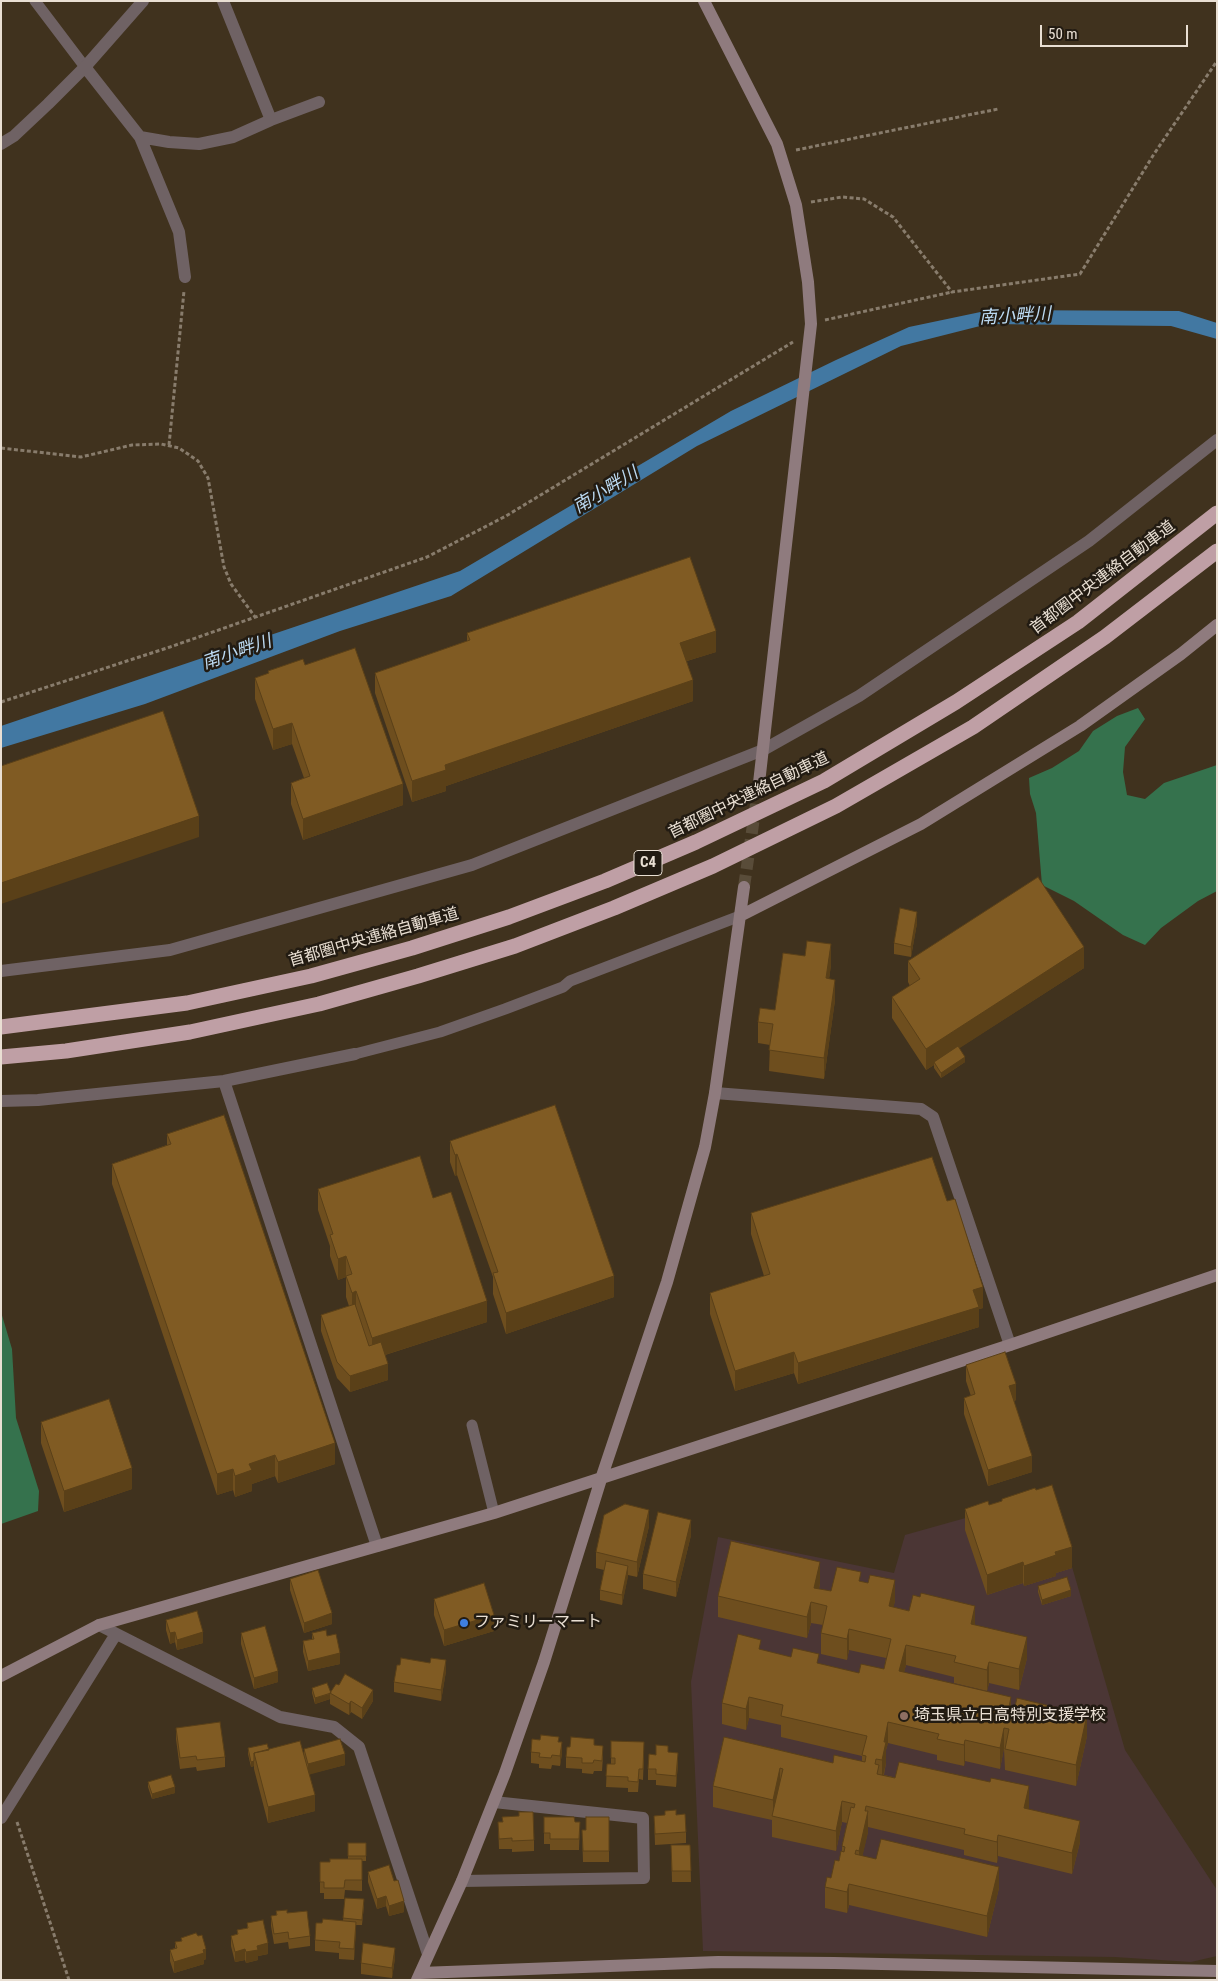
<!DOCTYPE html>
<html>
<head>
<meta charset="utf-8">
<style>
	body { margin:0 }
	#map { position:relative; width:1218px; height:1981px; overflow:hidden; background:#40321e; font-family:"Roboto Condensed",sans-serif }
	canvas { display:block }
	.frame { position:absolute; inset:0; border:2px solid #e9dfd3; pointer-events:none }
	.scale { position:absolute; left:1040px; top:25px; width:148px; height:22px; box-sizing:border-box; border:2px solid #e9dfd3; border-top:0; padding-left:6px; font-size:15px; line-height:18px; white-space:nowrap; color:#e9dfd3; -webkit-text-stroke:4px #221b12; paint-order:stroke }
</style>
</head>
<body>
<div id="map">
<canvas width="1218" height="1981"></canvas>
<div class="frame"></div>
<div class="scale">50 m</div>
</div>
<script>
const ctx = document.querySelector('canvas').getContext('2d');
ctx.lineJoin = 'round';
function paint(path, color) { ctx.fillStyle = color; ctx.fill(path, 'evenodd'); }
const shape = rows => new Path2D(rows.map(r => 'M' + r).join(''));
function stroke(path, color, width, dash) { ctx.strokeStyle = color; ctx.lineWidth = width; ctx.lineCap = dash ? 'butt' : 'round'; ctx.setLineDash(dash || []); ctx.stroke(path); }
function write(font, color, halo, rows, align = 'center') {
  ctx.font = font + ' "Roboto Condensed","Noto Sans JP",sans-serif'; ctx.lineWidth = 5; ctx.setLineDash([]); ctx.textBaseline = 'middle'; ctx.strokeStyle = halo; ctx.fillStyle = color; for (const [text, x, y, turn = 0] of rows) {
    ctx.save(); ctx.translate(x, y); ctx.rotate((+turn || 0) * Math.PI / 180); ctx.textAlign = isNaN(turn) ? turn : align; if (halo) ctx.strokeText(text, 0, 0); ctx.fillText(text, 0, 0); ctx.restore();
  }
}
paint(shape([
	[1051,1494,1125,1750,1217,1890,1217,1956,1191,1962,1115,1957,703,1951,691,1682,718,1537,894,1573,905,1535]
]), '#4b3635');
paint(shape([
	[1138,708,1145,719,1125,747,1123,772,1127,795,1145,799,1164,783,1217,765,1217,891,1198,901,1161,928,1145,945,1123,935,1074,901,1042,885,1036,813,1030,794,1029,778,1052,768,1079,751,1093,731,1117,716],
	[1,1312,12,1349,16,1418,39,1491,38,1511,1,1524]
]), '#35724d');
paint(shape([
	[990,310,1179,311,1217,323,1217,339,1171,326,988,324,901,346,697,446,451,596,340,631,145,704,1,748,1,726,460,571,731,411,836,360,909,327]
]), '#4278a2');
stroke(shape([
	[744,887,759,783]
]), '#594c39', 12, [12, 6]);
stroke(shape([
	[796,150,998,109],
	[811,202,842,197,864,199,893,217,952,292,1080,274,1154,154,1217,61],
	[825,320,952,292],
	[169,445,184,291],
	[1,448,81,457,132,445,161,444,179,448,198,461,208,478,224,567,231,584,255,617],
	[1,702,170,647,427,557,506,516,793,342],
	[17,1822,69,1980]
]), '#887c6c', 3, [4, 2.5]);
stroke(shape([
	[35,1,85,67],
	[355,1054,440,1032,505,1009,563,987,570,981,740,916],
	[472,1425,494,1513]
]), '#6f6264', 11);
stroke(shape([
	[223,1,271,120],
	[85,67,140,137,179,232,185,277],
	[140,137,169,142,199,144,233,137,271,120,319,102],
	[1,144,14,136,48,104,85,67,143,1],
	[1,971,170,950,472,865,763,750,859,696,1089,541,1217,440],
	[224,1081,377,1546],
	[715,1093,921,1109,933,1117,1010,1345],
	[1,1101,38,1100,224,1081,355,1054],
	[99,1625,280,1717,334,1727,359,1747,428,1954],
	[1,1818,116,1634],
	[462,1881,644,1878,643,1818,494,1802]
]), '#6f6264', 12);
stroke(shape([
	[704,1,777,144,796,205,808,282,811,324,759,783],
	[740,916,921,824,1080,726,1181,654,1217,625],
	[1,1676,99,1625,494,1513,1010,1345,1217,1275],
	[420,1973,718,1962,834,1963,1217,1971],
	[417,1980,462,1881,505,1773,544,1662,602,1476,667,1282,705,1147,715,1093,744,887]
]), '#8f7b7e', 12);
stroke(shape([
	[1,1027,187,1003,311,976,412,948,509,917,605,881,696,842,824,781,956,702,1078,622,1217,513],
	[1,1057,66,1051,190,1032,319,1004,418,976,515,946,614,908,713,866,836,806,973,727,1105,637,1217,551]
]), '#bf9fa5', 15);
paint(shape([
	[467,633,716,652,687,661,693,701,446,786,446,791,412,802,375,693,375,673,467,641],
	[305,665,403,805,303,840,291,804,291,783,304,778,292,744,273,750,255,699,255,678,268,674,268,671],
	[917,923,911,957,894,954,894,943],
	[805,956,831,965,829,979,835,1000,824,1079,769,1071,770,1045,758,1043,758,1022,775,1010],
	[908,961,1084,968,959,1048,965,1062,941,1078,934,1068,934,1065,926,1070,892,1018,892,997,910,986,908,982],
	[167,1134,335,1464,278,1483,275,1476,252,1484,252,1491,235,1497,233,1490,217,1495,112,1184,112,1164,167,1145],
	[450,1141,614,1297,506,1334,493,1294,493,1277,457,1175,455,1176,450,1162],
	[318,1189,433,1198,487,1322,385,1355,388,1380,350,1392,337,1378,321,1331,321,1315,349,1306,346,1297,346,1277,338,1280,330,1256,330,1246,318,1210],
	[947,1201,983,1308,979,1309,979,1327,798,1384,794,1373,735,1391,710,1314,710,1293,764,1276,751,1234,751,1213],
	[966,1365,1016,1400,1014,1401,1032,1472,988,1486,964,1414,964,1398,971,1396,966,1381],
	[41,1422,132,1489,64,1512,41,1443],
	[1036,1490,1072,1568,1056,1573,1056,1576,1024,1586,1023,1583,987,1595,965,1530,965,1509,989,1505,1002,1501,1002,1499],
	[649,1526,637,1577,628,1575,622,1605,600,1600,600,1590,604,1570,596,1568,596,1552],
	[691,1535,676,1597,643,1589,643,1574],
	[290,1579,332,1624,304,1633,290,1590],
	[861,1582,895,1601,893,1607,975,1625,1027,1658,1019,1690,989,1683,987,1691,954,1683,954,1677,906,1665,904,1672,1011,1719,1087,1736,1076,1786,1005,1770,1004,1748,1000,1769,965,1761,964,1766,937,1760,937,1755,888,1743,886,1750,886,1763,884,1775,1029,1807,1028,1809,1080,1842,1072,1874,998,1856,997,1863,964,1855,964,1850,868,1827,868,1832,862,1856,999,1888,987,1937,849,1905,847,1913,825,1908,825,1887,831,1878,839,1861,842,1851,842,1846,847,1823,842,1822,836,1851,772,1837,772,1820,713,1807,713,1786,724,1737,833,1763,862,1761,862,1756,781,1737,781,1725,749,1718,746,1730,722,1724,722,1703,761,1650,859,1673,884,1669,886,1658,849,1650,847,1660,821,1654,821,1633,823,1625,811,1623,807,1638,718,1617,718,1596,820,1583,819,1589,831,1591],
	[1038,1586,1071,1596,1042,1605,1038,1592],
	[434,1599,494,1631,444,1646,434,1615],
	[166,1620,203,1643,177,1650,175,1642,170,1644,166,1630],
	[241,1633,278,1682,254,1689,241,1644],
	[312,1633,327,1636,340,1664,308,1671,303,1652,303,1641,312,1639],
	[446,1671,441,1701,394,1692,394,1682],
	[312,1688,331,1693,373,1701,362,1719,351,1712,349,1715,330,1704,330,1699,315,1704,312,1693],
	[176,1728,225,1757,225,1767,197,1771,196,1767,180,1769,176,1739],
	[611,1741,644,1753,643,1780,639,1779,638,1792,628,1792,628,1788,606,1787,607,1764,611,1764],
	[594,1745,603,1756,602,1771,594,1771,593,1774,582,1773,582,1769,566,1768,566,1757],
	[248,1748,269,1750,304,1756,304,1749,345,1765,309,1774,315,1811,268,1823,254,1769,254,1766,251,1767,248,1754],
	[531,1752,562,1753,560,1766,552,1765,551,1769,539,1768,539,1764,531,1763],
	[668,1752,678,1763,676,1787,656,1785,656,1780,648,1780,648,1769],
	[148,1782,175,1793,152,1799,148,1787],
	[665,1811,676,1815,686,1832,686,1843,655,1845,654,1816,665,1815],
	[544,1817,575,1822,580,1822,579,1850,550,1850,550,1844,544,1844],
	[609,1817,609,1862,583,1862,582,1830,586,1830],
	[498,1822,534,1840,534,1851,512,1852,512,1849,499,1849],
	[348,1843,366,1843,366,1861,362,1861,362,1891,345,1890,344,1899,324,1899,324,1893,320,1893,320,1862,330,1862,348,1859],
	[671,1845,690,1845,691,1882,672,1882],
	[368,1872,394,1881,404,1912,389,1916,386,1906,377,1909,368,1882],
	[345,1898,364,1905,362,1925,356,1925,354,1960,339,1959,339,1953,315,1951,315,1940,343,1921],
	[276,1911,287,1913,310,1936,310,1946,289,1949,288,1942,274,1944,271,1926,271,1916,276,1915],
	[247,1923,268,1954,258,1956,258,1960,246,1963,245,1960,235,1962,231,1946,231,1936,237,1934,237,1930,247,1928],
	[181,1938,206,1959,204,1960,204,1964,174,1973,170,1961,170,1950,175,1948,175,1942,181,1941],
	[395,1958,392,1978,361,1974,361,1963]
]), '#6e4e1e');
paint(shape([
	[716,631,716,652,680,663,680,643],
	[693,680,693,701,446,786,446,791,412,802,412,781,445,765],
	[292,723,292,744,273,750,273,729],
	[403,784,403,805,303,840,303,819],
	[199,816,199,837,1,904,1,883],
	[917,912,917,923,911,957,911,947],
	[831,944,831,965,826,999,826,978],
	[1084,947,1084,968,935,1064,934,1062,934,1065,926,1070,926,1049],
	[835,980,835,1000,824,1079,824,1058],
	[965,1057,965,1062,941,1078,941,1073],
	[457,1154,457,1175,455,1176,455,1155],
	[346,1256,346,1277,338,1280,338,1259],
	[614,1276,614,1297,506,1334,506,1313],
	[983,1287,983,1308,979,1309,979,1327,798,1384,798,1363,973,1290],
	[356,1291,356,1312,352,1313,352,1293],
	[487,1301,487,1322,372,1359,372,1338],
	[794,1352,794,1373,735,1391,735,1371],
	[388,1364,388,1380,350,1392,350,1376],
	[1016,1384,1016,1400,1009,1402,1009,1386],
	[335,1443,335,1464,278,1483,278,1462],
	[275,1455,275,1476,252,1484,252,1491,235,1497,235,1476,249,1464],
	[1032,1456,1032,1472,988,1486,988,1470],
	[132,1468,132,1489,64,1512,64,1491],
	[233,1469,233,1490,217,1495,217,1474],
	[649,1510,649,1526,637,1577,637,1562],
	[691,1520,691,1535,676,1597,676,1582],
	[1072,1547,1072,1568,1056,1573,1056,1576,1024,1586,1024,1566,1055,1552],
	[820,1562,820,1583,816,1603,814,1588],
	[1023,1562,1023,1583,987,1595,987,1575],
	[628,1566,628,1577,622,1605,622,1595],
	[895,1580,895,1601,889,1627,889,1606],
	[1071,1590,1071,1596,1042,1605,1042,1600],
	[811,1602,811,1623,807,1638,807,1617],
	[975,1606,975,1627,971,1624],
	[332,1613,332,1624,304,1633,304,1623],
	[494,1615,494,1631,444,1646,444,1630],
	[849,1629,849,1650,847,1660,847,1639],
	[175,1632,175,1642,170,1644,170,1633],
	[203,1632,203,1643,177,1650,177,1640],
	[1027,1637,1027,1658,1019,1690,1019,1669],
	[906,1645,906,1665,899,1692,899,1671],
	[340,1653,340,1664,308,1671,308,1661],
	[446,1660,446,1671,441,1701,441,1690],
	[989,1662,989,1683,987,1691,987,1670],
	[278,1671,278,1682,254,1689,254,1678],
	[373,1690,373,1701,362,1719,362,1708],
	[330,1694,330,1699,315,1704,315,1698],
	[749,1697,749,1718,746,1730,746,1709],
	[1011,1697,1011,1718,1009,1729,1007,1717],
	[351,1701,351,1712,349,1715,349,1704],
	[1087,1715,1087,1736,1076,1786,1076,1765],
	[888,1722,888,1743,886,1750,886,1763,882,1781,882,1760,884,1742],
	[1004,1728,1004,1748,1000,1769,1000,1748],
	[965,1740,965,1761,964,1766,964,1745],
	[562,1742,562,1753,560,1766,560,1756],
	[678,1753,678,1763,676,1787,676,1776],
	[345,1754,345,1765,308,1775,308,1764],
	[254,1761,254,1766,251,1767,251,1762],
	[780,1768,780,1789,773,1816,773,1800],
	[1029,1786,1029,1807,1024,1829,1024,1808],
	[175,1787,175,1793,152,1799,152,1794],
	[315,1795,315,1811,268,1823,268,1807],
	[842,1801,842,1822,836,1851,836,1831],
	[866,1806,866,1818,868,1811,868,1832,859,1872,859,1851],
	[1080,1821,1080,1842,1072,1874,1072,1853],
	[998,1835,998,1856,997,1863,997,1842],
	[999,1867,999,1888,987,1937,987,1916],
	[849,1884,849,1905,847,1913,847,1892],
	[386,1896,386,1906,377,1909,377,1899],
	[404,1901,404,1912,389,1916,389,1906],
	[356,1922,356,1932,354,1960,354,1949],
	[268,1943,268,1954,258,1956,258,1960,246,1963,246,1952,257,1946],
	[395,1948,395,1958,392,1978,392,1968],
	[206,1949,206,1959,204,1960,204,1964,174,1973,174,1962],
	[245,1949,245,1960,235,1962,235,1952]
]), '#5a4018');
const building = shape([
	[690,557,716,631,680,643,693,680,445,765,446,770,412,781,375,673,470,640,467,633,690,557],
	[355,648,403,784,303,819,291,783,310,776,292,723,273,729,255,678,269,673,268,671,303,659,305,665,355,648],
	[163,711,199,816,1,883,1,766,163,711],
	[1038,877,1084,947,926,1049,892,997,920,979,908,961,1038,877],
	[900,908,917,912,911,947,894,943,900,908],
	[807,941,831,944,826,978,835,980,824,1058,769,1050,773,1024,758,1022,760,1008,775,1010,783,953,805,956,807,941],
	[958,1046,965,1057,941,1073,934,1062,958,1046],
	[555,1105,614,1276,506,1313,493,1273,498,1272,457,1154,455,1155,450,1141,555,1105],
	[224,1115,335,1443,278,1462,275,1455,249,1464,252,1470,235,1476,233,1469,217,1474,112,1164,171,1144,167,1134,224,1115],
	[420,1156,433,1198,451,1192,487,1301,372,1338,356,1291,352,1293,346,1276,352,1274,346,1256,338,1259,330,1235,333,1234,318,1189,420,1156],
	[932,1157,947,1201,955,1199,983,1287,973,1290,979,1307,798,1363,794,1352,735,1371,710,1293,770,1274,751,1213,932,1157],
	[355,1304,369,1346,381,1342,388,1364,350,1376,337,1362,321,1315,355,1304],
	[1005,1352,1016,1384,1009,1386,1032,1456,988,1470,964,1398,975,1394,966,1365,1005,1352],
	[109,1399,132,1468,64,1491,41,1422,109,1399],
	[1052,1485,1072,1547,1055,1552,1056,1555,1024,1566,1023,1562,987,1575,965,1509,988,1501,989,1505,1002,1501,1002,1499,1035,1488,1036,1490,1052,1485],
	[625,1504,649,1510,637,1562,596,1552,604,1515,625,1504],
	[658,1512,691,1520,676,1582,643,1574,658,1512],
	[731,1541,820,1562,814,1588,831,1591,837,1567,861,1572,859,1581,868,1583,870,1575,895,1580,889,1606,909,1611,913,1595,920,1597,921,1593,975,1606,971,1624,1027,1637,1019,1669,989,1662,987,1670,954,1662,956,1656,906,1645,899,1671,1011,1697,1007,1717,1012,1719,1017,1698,1087,1715,1076,1765,1005,1749,1009,1729,1004,1728,1000,1748,965,1740,964,1745,937,1739,939,1734,888,1722,884,1742,886,1742,882,1760,876,1759,875,1764,879,1765,877,1774,895,1778,899,1762,990,1782,991,1778,1029,1786,1024,1808,1080,1821,1072,1853,998,1835,997,1842,964,1834,965,1829,866,1806,865,1811,868,1811,859,1851,856,1850,855,1854,876,1859,881,1839,999,1867,987,1916,849,1884,847,1892,825,1887,827,1877,831,1878,835,1860,839,1861,841,1851,844,1852,845,1847,842,1846,851,1807,854,1808,855,1804,842,1801,836,1831,772,1816,783,1769,780,1768,773,1800,713,1786,724,1737,833,1763,834,1755,865,1762,866,1756,862,1755,867,1736,781,1716,783,1705,749,1697,746,1709,722,1703,738,1634,761,1640,759,1649,791,1657,793,1648,819,1654,817,1663,859,1673,861,1664,884,1669,891,1639,849,1629,847,1639,821,1633,827,1606,811,1602,807,1617,718,1596,731,1541],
	[606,1561,628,1566,622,1595,600,1590,606,1561],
	[318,1570,332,1613,304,1623,290,1579,318,1570],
	[1067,1577,1071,1590,1042,1600,1038,1586,1067,1577],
	[484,1583,494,1615,444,1630,434,1599,484,1583],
	[197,1611,203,1632,177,1640,175,1632,170,1633,166,1620,197,1611],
	[265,1626,278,1671,254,1678,241,1633,265,1626],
	[326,1630,327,1636,336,1634,340,1653,308,1661,303,1641,314,1639,312,1633,326,1630],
	[401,1658,430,1663,431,1658,446,1660,441,1690,394,1682,397,1665,400,1665,401,1658],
	[345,1674,373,1690,362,1708,351,1701,349,1704,330,1693,336,1684,339,1685,345,1674],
	[327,1683,331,1693,315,1698,312,1688,327,1683],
	[220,1722,225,1757,197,1760,196,1756,180,1758,176,1728,220,1722],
	[541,1735,559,1737,558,1742,562,1742,560,1756,552,1755,551,1758,539,1757,540,1753,531,1752,532,1739,540,1740,541,1735],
	[571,1737,594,1739,594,1745,603,1746,602,1761,594,1760,593,1763,582,1763,582,1758,566,1757,567,1747,570,1747,571,1737],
	[340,1739,345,1754,308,1764,304,1749,340,1739],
	[300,1741,315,1795,268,1807,254,1753,300,1741],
	[611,1741,644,1742,643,1769,639,1769,638,1782,628,1781,628,1777,606,1776,607,1764,615,1764,615,1758,611,1758,611,1741],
	[267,1744,269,1750,254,1753,254,1761,251,1762,248,1748,267,1744],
	[656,1745,668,1746,668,1752,678,1753,676,1776,656,1774,656,1769,648,1769,649,1754,656,1755,656,1745],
	[171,1775,175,1787,152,1794,148,1782,171,1775],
	[676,1810,676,1815,685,1814,686,1832,655,1834,654,1816,665,1815,665,1811,676,1810],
	[519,1812,533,1812,534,1840,512,1841,512,1838,499,1839,498,1822,503,1822,502,1817,519,1816,519,1812],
	[544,1817,574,1817,575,1822,580,1822,579,1839,550,1839,550,1833,544,1833,544,1817],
	[586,1817,609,1817,609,1851,583,1851,582,1830,586,1830,586,1817],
	[348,1843,366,1843,366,1856,348,1856,348,1843],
	[671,1845,690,1845,691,1871,672,1871,671,1845],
	[330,1859,362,1859,362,1880,345,1880,344,1888,324,1888,324,1882,320,1882,320,1862,330,1862,330,1859],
	[389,1865,394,1881,398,1880,404,1901,389,1906,386,1896,377,1899,368,1872,389,1865],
	[345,1898,364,1899,362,1920,343,1918,345,1898],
	[287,1910,287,1913,307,1911,310,1936,289,1939,288,1932,274,1934,271,1916,277,1915,276,1911,287,1910],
	[323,1919,356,1922,354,1949,339,1948,340,1942,315,1940,316,1923,322,1923,323,1919],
	[263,1920,268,1943,257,1946,258,1950,246,1952,245,1949,235,1952,231,1936,238,1934,237,1930,248,1928,247,1923,263,1920],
	[196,1933,198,1936,202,1935,206,1949,203,1950,204,1953,174,1962,170,1950,177,1948,175,1942,182,1941,181,1938,196,1933],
	[363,1943,395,1948,392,1968,361,1963,363,1943]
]);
paint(building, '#805b23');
stroke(building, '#5a4018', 1);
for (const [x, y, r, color] of [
	[464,1623,5,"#3f7fe0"],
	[904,1716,5,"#8d6e63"]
]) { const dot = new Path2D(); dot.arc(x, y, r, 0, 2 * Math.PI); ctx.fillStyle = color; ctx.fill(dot); stroke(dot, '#221b12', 2); }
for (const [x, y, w] of [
	[648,863,28]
]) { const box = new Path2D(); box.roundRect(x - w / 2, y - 12.5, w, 25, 4); ctx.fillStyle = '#221b12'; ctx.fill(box); stroke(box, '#e9dfd3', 1); }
write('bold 15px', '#e9dfd3', null, [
	["C4",648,863]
]);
write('16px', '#e9dfd3', '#221b12', [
	["首都圏中央連絡自動車道",1103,578,-37],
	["首都圏中央連絡自動車道",749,796,-26],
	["首都圏中央連絡自動車道",374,938,-16]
]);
write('16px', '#e9dfd3', '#221b12', [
	["ファミリーマート",474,1623],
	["埼玉県立日高特別支援学校",914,1716]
], 'left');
write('italic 18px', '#bcdaf2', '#221b12', [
	["南小畔川",1015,317,-3],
	["南小畔川",606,491,-31],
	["南小畔川",237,653,-19]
]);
</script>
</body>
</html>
